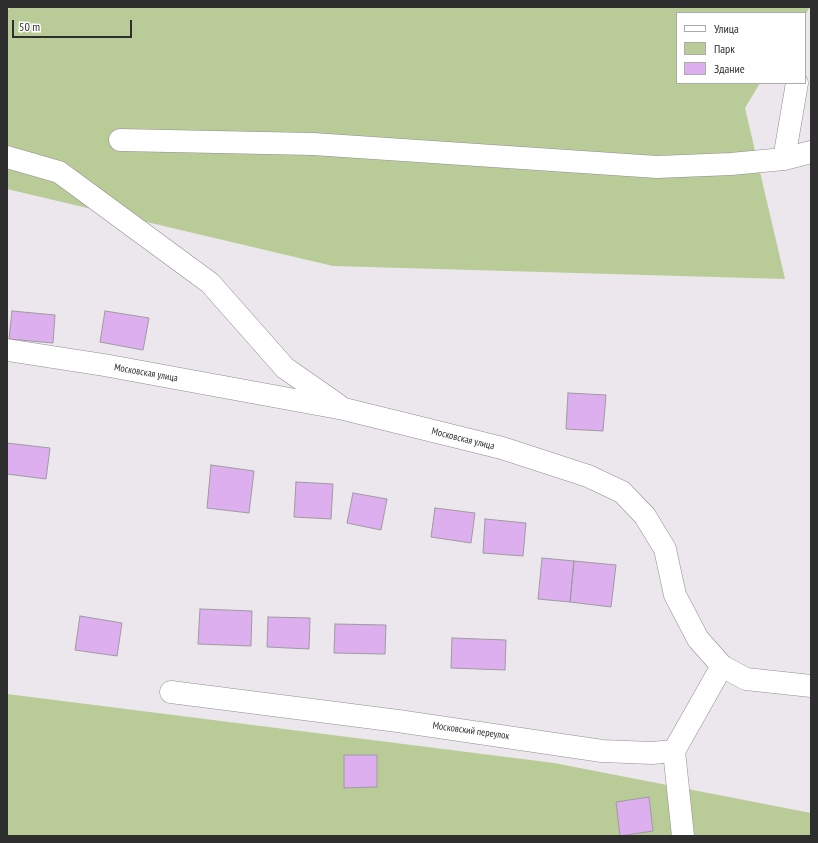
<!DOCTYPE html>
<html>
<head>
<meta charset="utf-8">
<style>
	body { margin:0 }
	#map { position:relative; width:818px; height:843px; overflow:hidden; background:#ebe7ec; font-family:"PT Sans Narrow",sans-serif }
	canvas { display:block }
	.frame { position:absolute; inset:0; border:8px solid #2f2e2f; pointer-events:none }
	.legend { position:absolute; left:676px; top:12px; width:130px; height:72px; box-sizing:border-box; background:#fff; border:1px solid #acabac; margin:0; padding:5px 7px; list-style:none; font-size:12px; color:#2f2e2f }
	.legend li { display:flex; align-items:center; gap:8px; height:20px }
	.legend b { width:20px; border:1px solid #acabac }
	.scale { position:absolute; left:12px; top:20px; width:120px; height:18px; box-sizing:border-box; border:2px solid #2f2e2f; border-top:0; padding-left:5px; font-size:12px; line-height:14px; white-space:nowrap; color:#2f2e2f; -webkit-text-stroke:3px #fff; paint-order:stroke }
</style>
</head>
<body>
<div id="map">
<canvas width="818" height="843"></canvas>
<div class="frame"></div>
<ul class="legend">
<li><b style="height:5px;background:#fff"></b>Улица</li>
<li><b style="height:11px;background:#b9cc97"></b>Парк</li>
<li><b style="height:11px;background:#ddafef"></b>Здание</li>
</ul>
<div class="scale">50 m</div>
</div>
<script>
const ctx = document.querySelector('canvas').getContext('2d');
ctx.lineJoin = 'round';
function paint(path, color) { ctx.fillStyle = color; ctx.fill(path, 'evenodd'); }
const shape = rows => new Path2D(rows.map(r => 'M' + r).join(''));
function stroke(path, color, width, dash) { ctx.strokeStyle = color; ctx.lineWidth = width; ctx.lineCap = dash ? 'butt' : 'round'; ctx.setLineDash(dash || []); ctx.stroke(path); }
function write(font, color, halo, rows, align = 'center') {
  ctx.font = font + ' "PT Sans Narrow",sans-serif'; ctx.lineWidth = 4; ctx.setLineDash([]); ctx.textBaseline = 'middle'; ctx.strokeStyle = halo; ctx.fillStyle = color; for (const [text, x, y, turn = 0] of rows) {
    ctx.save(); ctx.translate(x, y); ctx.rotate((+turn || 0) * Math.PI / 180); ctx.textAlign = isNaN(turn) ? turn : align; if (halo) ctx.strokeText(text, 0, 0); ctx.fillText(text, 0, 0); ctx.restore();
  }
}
paint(shape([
	[11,7,810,7,805,15,805,13,677,13,677,83,760,83,745,108,785,279,333,266,7,189,7,10],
	[7,694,554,763,811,813,811,836,7,836]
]), '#b9cc97');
const building = shape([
	[12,311,55,315,53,343,9,339,12,311],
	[105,311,149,318,143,350,100,342,105,311],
	[568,393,606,395,603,431,566,429,568,393],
	[7,443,50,448,46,479,7,474,7,443],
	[211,465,254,471,249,513,207,508,211,465],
	[296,482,333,484,331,519,294,517,296,482],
	[353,493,387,499,381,530,347,523,353,493],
	[435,508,475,513,471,543,431,537,435,508],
	[485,519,526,523,523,556,483,553,485,519],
	[542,558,574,561,570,602,538,599,542,558],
	[574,561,616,565,611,607,570,602,574,561],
	[200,609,252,611,251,646,198,644,200,609],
	[80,616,122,623,117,656,75,650,80,616],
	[268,617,310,618,309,649,267,647,268,617],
	[335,624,386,625,385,654,334,653,335,624],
	[452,638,506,640,505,670,451,668,452,638],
	[344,755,377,755,377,787,344,788,344,755],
	[649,797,653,831,620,836,616,802,649,797]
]);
paint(building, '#ddafef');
stroke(building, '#9e9ba0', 1);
const minor = shape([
	[120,140,313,144,657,167,731,164,784,159,811,152],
	[7,157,59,172,210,283,285,368,338,405],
	[784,159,797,83],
	[7,350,104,365,344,409,502,448,588,476,622,492,645,516,665,549,675,595,698,639,722,666,746,679,811,686],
	[171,692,398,721,602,751,652,753,674,751,722,666],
	[674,751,683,836]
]);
stroke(minor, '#908d92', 23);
stroke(minor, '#fff', 22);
write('10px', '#2f2e2f', '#fff', [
	["Московская улица",146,373,10],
	["Московская улица",463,439,14],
	["Московский переулок",471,731,8]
]);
</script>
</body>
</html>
